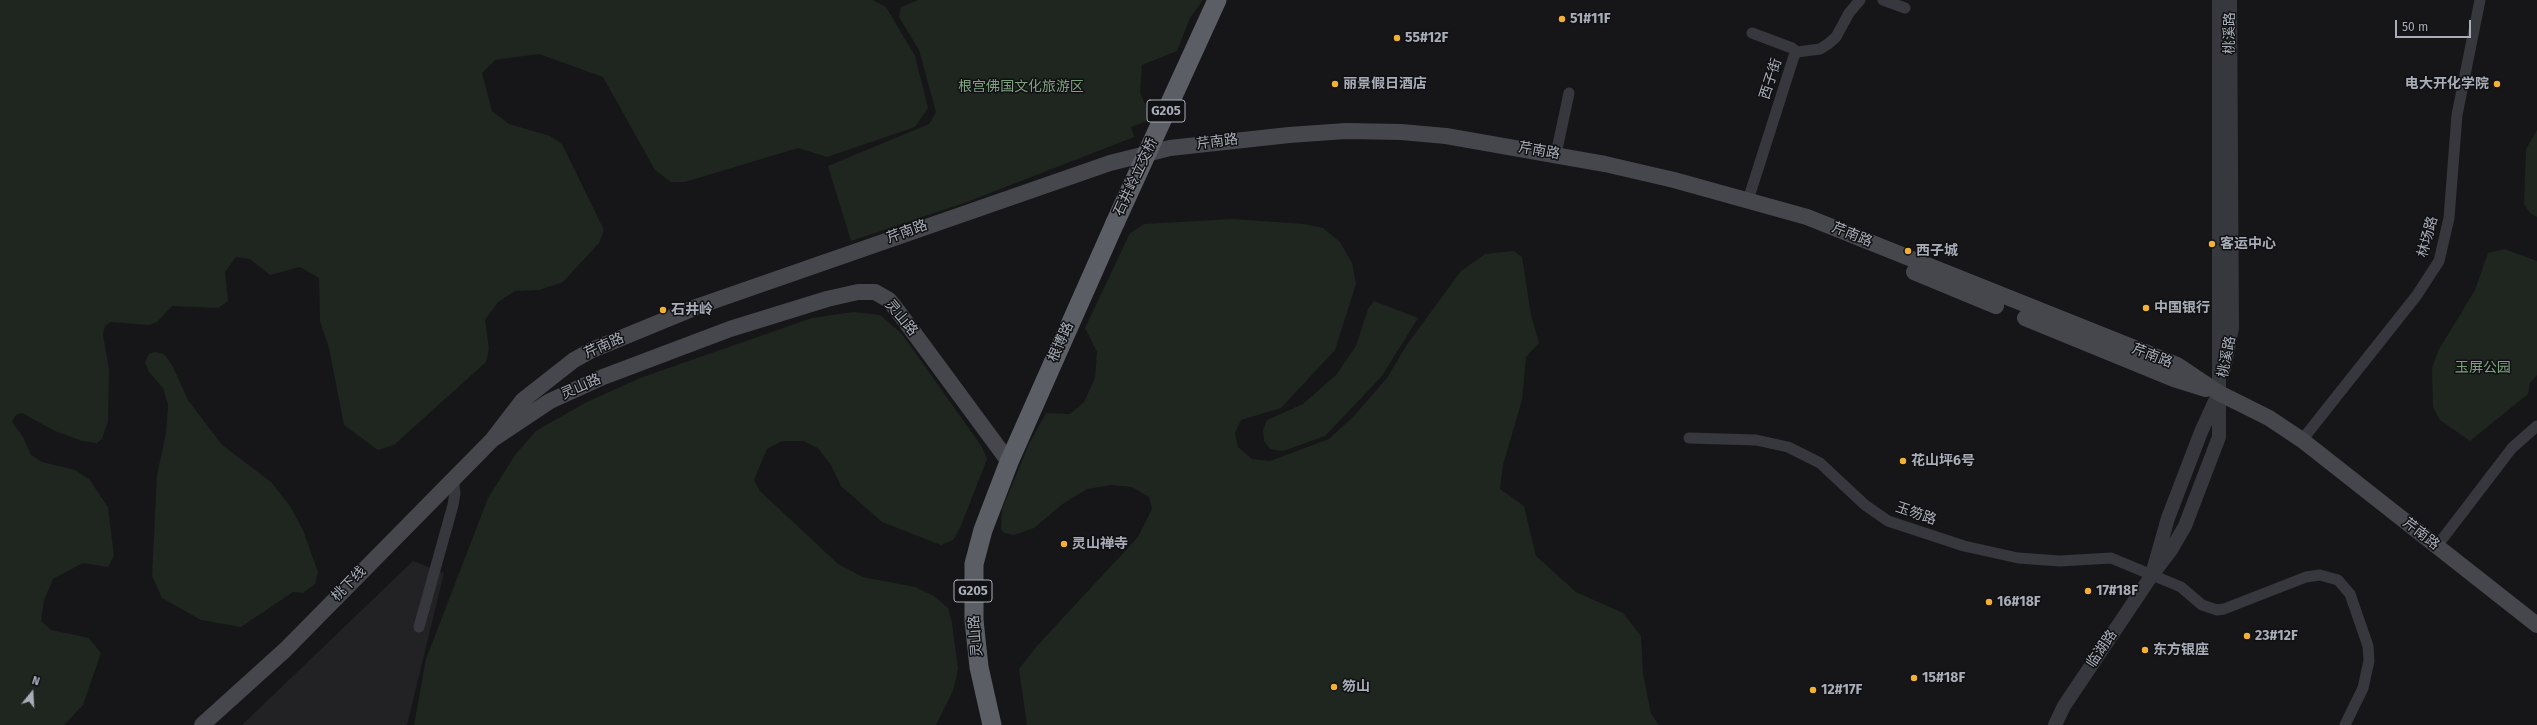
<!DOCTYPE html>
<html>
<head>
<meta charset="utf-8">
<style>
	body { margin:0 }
	#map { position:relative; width:2537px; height:725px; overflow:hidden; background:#161618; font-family:"Fira Sans",sans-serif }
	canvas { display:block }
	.north { position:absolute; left:12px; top:673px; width:40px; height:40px; -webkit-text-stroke:3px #111113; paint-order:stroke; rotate:18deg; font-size:11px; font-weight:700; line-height:16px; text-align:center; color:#a8adb8 }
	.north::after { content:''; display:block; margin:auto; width:14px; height:18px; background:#a8adb8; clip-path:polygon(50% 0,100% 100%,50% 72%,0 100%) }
	.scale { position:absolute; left:2395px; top:20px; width:76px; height:18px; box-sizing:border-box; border:2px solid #a8adb8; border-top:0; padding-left:5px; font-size:12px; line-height:14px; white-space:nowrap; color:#a8adb8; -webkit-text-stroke:3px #111113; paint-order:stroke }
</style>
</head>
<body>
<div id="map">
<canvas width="2537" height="725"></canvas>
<div class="north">N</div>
<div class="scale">50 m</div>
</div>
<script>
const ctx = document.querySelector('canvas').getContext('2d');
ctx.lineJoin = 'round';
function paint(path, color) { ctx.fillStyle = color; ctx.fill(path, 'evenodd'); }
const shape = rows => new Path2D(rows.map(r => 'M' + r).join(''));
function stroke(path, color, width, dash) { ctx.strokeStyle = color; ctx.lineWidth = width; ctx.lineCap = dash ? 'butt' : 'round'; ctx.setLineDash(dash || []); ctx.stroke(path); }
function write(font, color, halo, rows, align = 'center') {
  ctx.font = font + ' "Fira Sans","Noto Sans SC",sans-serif'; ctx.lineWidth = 3; ctx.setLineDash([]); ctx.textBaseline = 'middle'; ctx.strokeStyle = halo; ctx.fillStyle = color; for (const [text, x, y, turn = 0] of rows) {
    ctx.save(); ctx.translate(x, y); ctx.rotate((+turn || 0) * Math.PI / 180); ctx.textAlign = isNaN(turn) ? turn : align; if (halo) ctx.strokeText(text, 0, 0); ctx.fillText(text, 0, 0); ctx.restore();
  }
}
paint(shape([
	[413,561,444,573,407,725,242,725]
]), '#222225');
paint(shape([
	[0,0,873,0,886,7,915,56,928,108,915,127,827,157,798,148,685,182,671,182,655,170,603,77,539,54,495,60,482,73,492,111,509,124,550,136,562,144,604,230,599,243,563,282,539,290,515,291,498,302,485,320,489,349,486,362,394,445,378,450,344,425,329,348,320,321,319,278,300,267,270,275,250,259,236,257,225,272,228,301,218,308,172,306,157,322,149,325,111,322,105,326,103,335,109,369,108,421,102,439,97,443,82,441,55,431,22,413,16,415,12,422,23,437,31,455,42,462,75,470,89,479,108,507,114,556,108,567,83,563,53,579,44,600,41,621,51,630,89,638,101,653,83,705,64,725,0,725],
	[918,0,1203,0,1190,18,1177,51,1142,65,1140,93,1152,119,1131,127,1134,137,967,202,851,241,828,166,929,124,936,112,919,50,899,17,901,7],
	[2537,130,2537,217,2530,213,2524,204,2526,149],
	[1233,219,1304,224,1323,228,1340,242,1352,263,1356,284,1335,350,1281,408,1241,420,1235,433,1238,447,1252,459,1270,461,1329,439,1354,416,1387,378,1406,346,1461,271,1485,254,1514,251,1522,257,1531,315,1539,343,1526,357,1522,400,1503,465,1500,489,1524,506,1536,556,1576,592,1623,613,1641,636,1643,674,1651,714,1659,725,1027,725,1019,669,1036,647,1138,537,1152,509,1149,497,1132,487,1111,485,1087,489,1064,503,1034,528,1014,535,1004,533,1001,529,1002,509,1029,444,1046,413,1070,414,1084,402,1095,378,1097,352,1085,328,1130,233,1144,224],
	[2504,249,2537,261,2537,375,2530,383,2528,394,2470,441,2440,420,2433,407,2432,368,2438,351,2475,290,2488,253],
	[1374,301,1418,318,1382,376,1325,436,1283,451,1270,449,1264,441,1263,430,1267,420,1303,404,1336,375,1356,346,1368,309],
	[853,312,880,315,902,334,982,447,987,459,960,528,953,540,941,545,882,522,841,486,831,465,818,448,803,441,782,441,767,449,754,480,760,491,838,564,863,577,915,587,934,596,948,608,952,623,958,669,953,691,936,725,414,725,426,659,488,498,515,455,536,431,585,403,640,378,812,318],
	[155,352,164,354,172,365,188,400,222,445,271,482,290,506,303,530,318,572,315,584,303,593,293,592,241,627,201,620,162,598,152,576,157,475,166,433,168,405,163,388,149,372,145,362,149,354]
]), '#1e261f');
stroke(shape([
	[1883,0,1905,8],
	[1752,33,1792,48,1797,52],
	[1556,154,1569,93],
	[1748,200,1794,56,1797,52,1820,49,1828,44,1836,37,1849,13,1860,0],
	[1689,438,1756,440,1788,447,1820,463,1865,505,1888,521,1964,546,2018,558,2060,561,2111,558,2181,587,2202,605,2217,610,2224,609,2306,577,2320,575,2338,580,2350,594,2368,646,2369,661,2363,688,2345,725],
	[2302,440,2417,295,2439,261,2449,218,2457,115,2480,0],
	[2437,546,2512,448,2537,426],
	[419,627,453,505,455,493,453,478]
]), '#37383d', 11);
stroke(shape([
	[2224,369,2232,328,2230,0],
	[2153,571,2168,518,2201,432,2217,397],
	[2055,725,2064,706,2152,575,2171,550,2185,526,2219,437,2219,0]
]), '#37383d', 14);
stroke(shape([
	[1914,272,1996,306],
	[2025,318,2174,379,2206,389],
	[493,439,523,400,574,360,592,350,699,306,1110,163,1170,148,1289,135,1346,131,1401,132,1446,136,1605,164,1674,180,1807,217,2177,365,2219,393,2269,418,2302,440,2537,625],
	[202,725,285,650,493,439,550,401,603,377,730,329,827,299,858,292,875,292,889,300,900,314,1009,462]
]), '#45474d', 16);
stroke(shape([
	[992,725,979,667,974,620,974,564,983,530,1009,462,1115,223]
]), '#5b5e65', 19);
stroke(shape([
	[1115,223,1217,0]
]), '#5b5e65', 19);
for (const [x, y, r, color] of [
	[1562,19,4,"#f2b134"],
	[1397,38,4,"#f2b134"],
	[1335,84,4,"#f2b134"],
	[2497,84,4,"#f2b134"],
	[2212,244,4,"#f2b134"],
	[1908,251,4,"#f2b134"],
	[2146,308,4,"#f2b134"],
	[663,310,4,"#f2b134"],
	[1903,461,4,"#f2b134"],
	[1064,544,4,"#f2b134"],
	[2088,591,4,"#f2b134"],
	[1989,602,4,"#f2b134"],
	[2247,636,4,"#f2b134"],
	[2145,650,4,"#f2b134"],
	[1914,678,4,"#f2b134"],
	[1334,687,4,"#f2b134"],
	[1813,690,4,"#f2b134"]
]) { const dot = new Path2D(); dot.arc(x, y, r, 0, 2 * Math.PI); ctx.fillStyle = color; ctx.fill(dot); stroke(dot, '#111113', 1.5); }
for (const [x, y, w] of [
	[1166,111,38],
	[973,591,38]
]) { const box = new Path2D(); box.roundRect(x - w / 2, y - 11, w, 22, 3); ctx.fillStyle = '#111113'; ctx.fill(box); stroke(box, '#a8adb8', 1); }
write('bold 13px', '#a8adb8', null, [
	["G205",1166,111],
	["G205",973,591]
]);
write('bold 14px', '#a8adb8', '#111113', [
	["51#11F",1570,19],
	["55#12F",1405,38],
	["丽景假日酒店",1343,84],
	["电大开化学院",2489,84,"right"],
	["客运中心",2220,244],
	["西子城",1916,251],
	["中国银行",2154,308],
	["石井岭",671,310],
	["花山坪6号",1911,461],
	["灵山禅寺",1072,544],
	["17#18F",2096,591],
	["16#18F",1997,602],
	["23#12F",2255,636],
	["东方银座",2153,650],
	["15#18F",1922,678],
	["笏山",1342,687],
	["12#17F",1821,690]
], 'left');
write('14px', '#a8adb8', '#111113', [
	["桃溪路",2230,33,-90],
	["西子街",1771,79,-72],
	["芹南路",1217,142,-7],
	["芹南路",1539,151,10],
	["石井岭立交桥",1136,177,-65],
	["芹南路",907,232,-20],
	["芹南路",1852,235,22],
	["林场路",2428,237,-75],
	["灵山路",901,318,50],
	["根博路",1061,342,-66],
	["芹南路",604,346,-24],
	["芹南路",2152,356,21],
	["桃溪路",2227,357,-79],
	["灵山路",581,387,-24],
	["玉笏路",1916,514,19],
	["芹南路",2421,534,38],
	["桃下线",349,584,-46],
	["灵山路",976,636,-95],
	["临湖路",2102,649,-56]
]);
write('14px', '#7fa381', '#111113', [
	["根宫佛国文化旅游区",1021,87],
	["玉屏公园",2483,368]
]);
</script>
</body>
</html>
